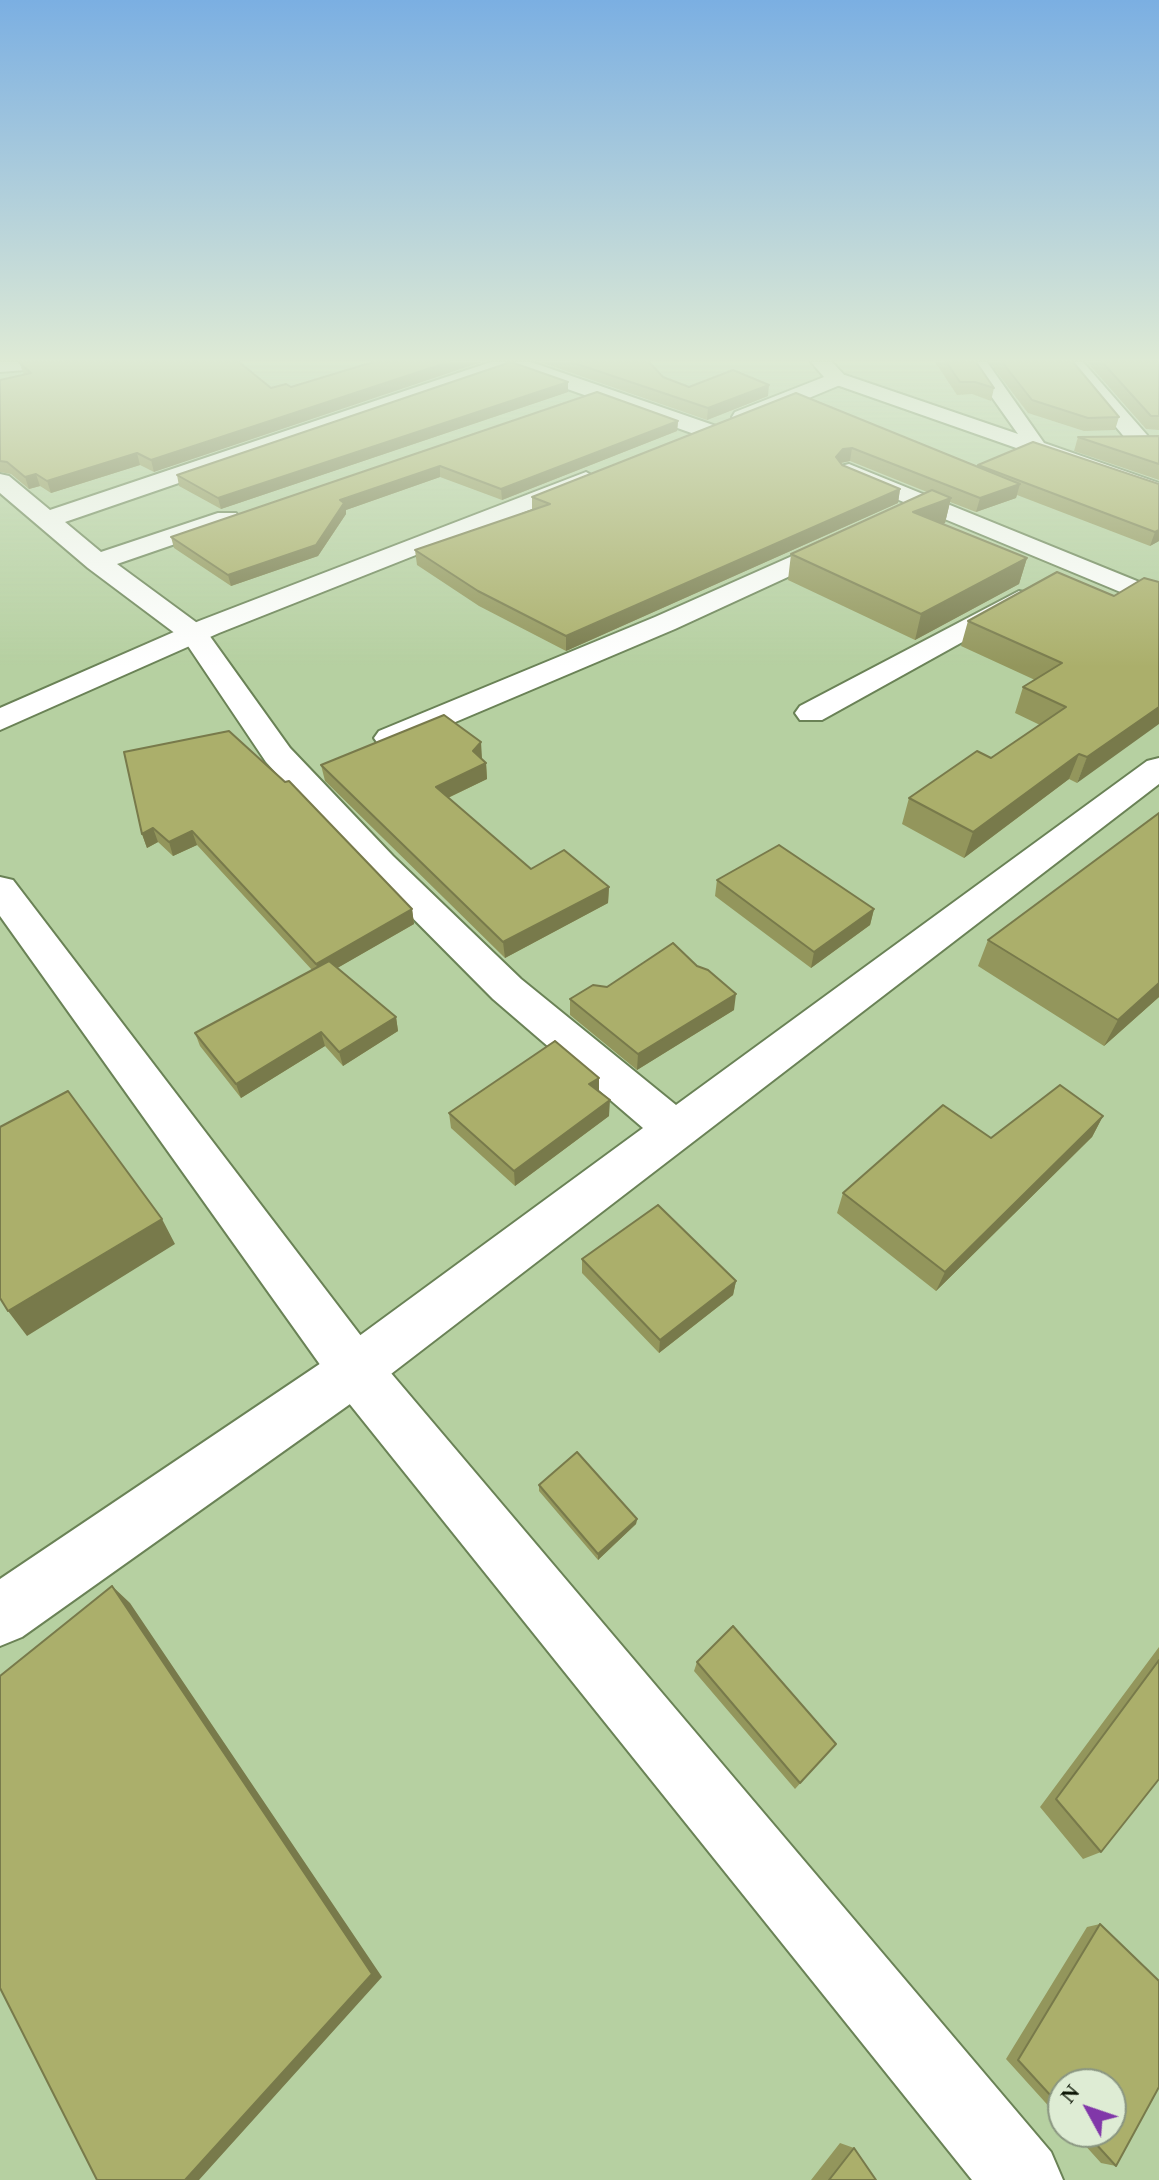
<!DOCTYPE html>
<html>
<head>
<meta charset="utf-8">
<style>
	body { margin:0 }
	#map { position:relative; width:1159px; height:2180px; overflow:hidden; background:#b6d0a1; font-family:"Times New Roman",serif }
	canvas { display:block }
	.north { position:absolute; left:1047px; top:2068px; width:80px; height:80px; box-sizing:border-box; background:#deecd4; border:2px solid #8a9681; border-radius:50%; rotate:310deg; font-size:22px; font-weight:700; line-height:32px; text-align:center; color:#0c1505 }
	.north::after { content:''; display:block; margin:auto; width:28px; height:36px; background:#8137a9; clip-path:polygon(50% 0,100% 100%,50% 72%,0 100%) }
</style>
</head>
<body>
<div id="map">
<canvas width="1159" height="2180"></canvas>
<div class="north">N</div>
</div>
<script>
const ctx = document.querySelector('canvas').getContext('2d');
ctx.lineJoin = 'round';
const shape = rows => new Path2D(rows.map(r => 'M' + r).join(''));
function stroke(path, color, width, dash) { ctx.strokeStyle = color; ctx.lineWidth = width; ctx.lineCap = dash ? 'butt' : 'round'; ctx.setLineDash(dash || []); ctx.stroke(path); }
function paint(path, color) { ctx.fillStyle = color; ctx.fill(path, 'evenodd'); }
const street = shape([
	[0,362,61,362,51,368,0,372,0,362],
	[491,362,531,362,716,426,719,431,708,438,700,436,511,369,65,522,101,552,218,513,236,513,240,518,236,523,117,564,204,628,290,748,393,856,521,979,676,1105,1147,761,1159,758,1159,784,374,1387,22,1637,0,1646,0,1579,336,1353,643,1128,493,999,367,872,266,762,184,640,88,568,0,493,0,474,9,476,50,510,491,362],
	[967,362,987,362,1044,443,1159,483,1159,498,831,383,828,379,831,375,845,375,1018,434,967,362],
	[1062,362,1083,362,1147,435,1150,440,1147,445,1131,445,1062,362],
	[849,464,1159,590,1159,608,841,476,837,471,841,466,849,464],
	[844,533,857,541,853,547,675,629,401,745,390,748,379,745,374,738,379,731,655,617,844,533],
	[1019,591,1029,593,1033,599,1029,605,822,720,800,720,795,713,800,706,1019,591]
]);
const secondary = shape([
	[811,362,832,362,848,379,845,383,751,422,735,422,732,417,735,412,824,377,811,362],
	[586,472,598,479,595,484,219,633,0,730,0,708,199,621,586,472],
	[0,877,13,880,374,1353,1051,2152,1063,2180,972,2180,336,1387,0,916,0,877]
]);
stroke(street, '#6a8256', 4);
stroke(secondary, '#6a8256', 4);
paint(street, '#fff');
paint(secondary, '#fff');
paint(shape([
	[19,362,239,362,154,472,140,465,51,493,40,486,29,489,11,474,0,472,0,380,24,375],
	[540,362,649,362,663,377,689,387,768,396,707,420],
	[935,362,976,362,994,388,991,401,972,394,957,395],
	[989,362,1073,362,1119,417,1115,430,1084,431,1028,413],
	[1087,362,1159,362,1159,430,1146,429],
	[568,392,221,509,179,486,177,475],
	[597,392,678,421,677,431,502,500,440,477,346,510,346,514,318,556,231,586,174,548,171,537],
	[796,393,977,467,978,465,1159,484,1159,541,1150,546,1017,495,1016,498,976,512,950,502,945,523,943,524,1027,558,1019,584,915,640,788,580,791,554,927,492,850,461,841,463,842,465,900,489,898,503,566,651,479,606,417,565,415,550,532,510,532,497],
	[1159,436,1159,480,1074,451,1078,437],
	[1159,582,1077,783,1069,779,964,858,902,824,909,798,991,758,1040,725,1015,713,1023,687,1035,680,961,646,968,621,1114,596],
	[481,742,481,759,486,763,487,779,448,798,531,869,609,887,608,903,505,958,325,781,321,765],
	[124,752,412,909,414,924,337,968,396,1017,398,1031,343,1066,325,1046,241,1098,200,1046,195,1033,312,970,197,845,173,856,158,842,147,848,142,834],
	[717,880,874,909,870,925,811,968,715,896],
	[988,940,1159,997,1104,1046,978,966],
	[570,999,734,1010,637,1070,570,1015],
	[449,1113,609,1116,515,1186,451,1128],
	[1103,1116,1092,1137,936,1291,837,1213,843,1193],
	[582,1259,736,1281,733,1295,659,1353,582,1273],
	[539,1485,637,1519,636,1524,598,1560,539,1491],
	[1159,1647,1159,1779,1101,1852,1083,1859,1040,1807],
	[697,1662,836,1744,795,1789,694,1671],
	[1100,1924,1116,2166,1101,2163,1073,2132,1111,2132,1063,2084,1063,2122,1006,2059,1087,1927],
	[840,2143,854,2148,876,2180,811,2180]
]), '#93965c');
paint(shape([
	[449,362,482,362,154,472,151,460],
	[568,382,568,392,221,509,218,498],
	[769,385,768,396,707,420,708,408],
	[678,421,677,431,502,500,501,489],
	[852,448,850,461,840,463,836,457,843,449],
	[137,453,140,465,51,493,47,481],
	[440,466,440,477,346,510,346,514,318,556,231,586,228,575,340,500],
	[36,474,40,486,29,489,25,477],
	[1020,484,1016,498,976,512,980,498],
	[900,489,898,503,566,651,566,636],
	[951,498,945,523,908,537,913,512],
	[1159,530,1159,541,1150,546,1155,532],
	[1027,558,1019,584,915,640,921,614],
	[1159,707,1159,724,1077,783,1087,757],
	[481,742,482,758,475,767,473,751],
	[1079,754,1069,779,964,858,973,832],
	[486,763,487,779,437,803,436,787],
	[153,828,158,842,147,848,142,834],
	[192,831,197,845,173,856,169,842],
	[609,887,608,903,505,958,503,942],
	[412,909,414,924,320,978,316,964],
	[874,909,870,925,811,968,814,952],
	[1159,983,1159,997,1104,1046,1118,1020],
	[736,994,734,1010,637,1070,638,1054],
	[396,1017,398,1031,343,1066,339,1052],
	[321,1032,325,1046,241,1098,236,1084],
	[599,1078,599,1094,589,1084],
	[610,1100,609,1116,515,1186,514,1171],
	[1103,1116,1092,1137,936,1291,945,1272],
	[162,1219,175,1244,27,1336,8,1311],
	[736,1281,733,1295,659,1353,660,1340],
	[637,1519,636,1524,598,1560,598,1554],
	[112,1586,130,1603,382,1977,199,2180,185,2180]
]), '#787a4b');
const building = shape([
	[19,362,239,362,271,388,286,384,291,387,373,362,449,362,151,460,137,453,47,481,36,474,25,477,7,462,0,461,0,380,31,373,19,362],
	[511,362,568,382,218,498,177,475,511,362],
	[571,362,649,362,663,377,689,387,733,370,769,385,708,408,571,362],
	[946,362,976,362,994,388,975,382,960,382,946,362],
	[1002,362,1073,362,1119,417,1088,418,1032,400,1002,362],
	[1102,362,1159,362,1159,416,1151,416,1102,362],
	[597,392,678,421,501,489,440,466,340,500,344,503,316,545,228,575,171,537,597,392],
	[796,393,1020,484,980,498,852,448,843,449,836,457,842,465,900,489,566,636,478,591,415,550,550,504,532,497,796,393],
	[1159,436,1159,464,1078,437,1159,436],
	[1033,442,1159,484,1159,530,1155,532,978,465,1033,442],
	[932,490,951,498,913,512,1027,558,921,614,791,554,932,490],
	[1057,572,1114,596,1144,578,1159,582,1159,707,1087,757,1079,754,973,832,909,798,977,751,991,758,1066,707,1023,687,1062,663,968,621,1057,572],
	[444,715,481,742,473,751,486,763,436,787,531,869,564,850,609,887,503,942,321,765,444,715],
	[229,731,285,782,289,781,412,909,316,964,192,831,169,842,153,828,142,834,124,752,229,731],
	[1159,813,1159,983,1118,1020,988,940,1159,813],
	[779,845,874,909,814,952,717,880,779,845],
	[673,943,697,966,708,970,736,994,638,1054,570,999,593,985,607,987,673,943],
	[329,961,396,1017,339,1052,321,1032,236,1084,195,1033,329,961],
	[555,1041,599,1078,589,1084,610,1100,514,1171,449,1113,555,1041],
	[1060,1085,1103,1116,945,1272,843,1193,943,1105,991,1138,1060,1085],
	[68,1091,162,1219,8,1311,0,1298,0,1127,68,1091],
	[658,1205,736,1281,660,1340,582,1259,658,1205],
	[577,1452,637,1519,598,1554,539,1485,577,1452],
	[112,1586,372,1974,185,2180,97,2180,0,1988,0,1676,112,1586],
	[733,1626,836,1744,800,1783,697,1662,733,1626],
	[1159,1660,1159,1779,1101,1852,1056,1799,1159,1660],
	[1100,1924,1159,1981,1159,2087,1116,2166,1085,2132,1111,2132,1111,2084,1063,2084,1063,2109,1018,2060,1100,1924],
	[854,2148,876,2180,829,2180,854,2148]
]);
paint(building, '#abaf6b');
stroke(building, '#787a4b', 2);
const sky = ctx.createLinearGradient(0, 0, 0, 667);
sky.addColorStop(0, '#7bafe2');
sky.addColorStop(0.54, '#deead5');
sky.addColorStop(1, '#deead500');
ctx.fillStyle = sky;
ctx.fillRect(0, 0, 1159, 667);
</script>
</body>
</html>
